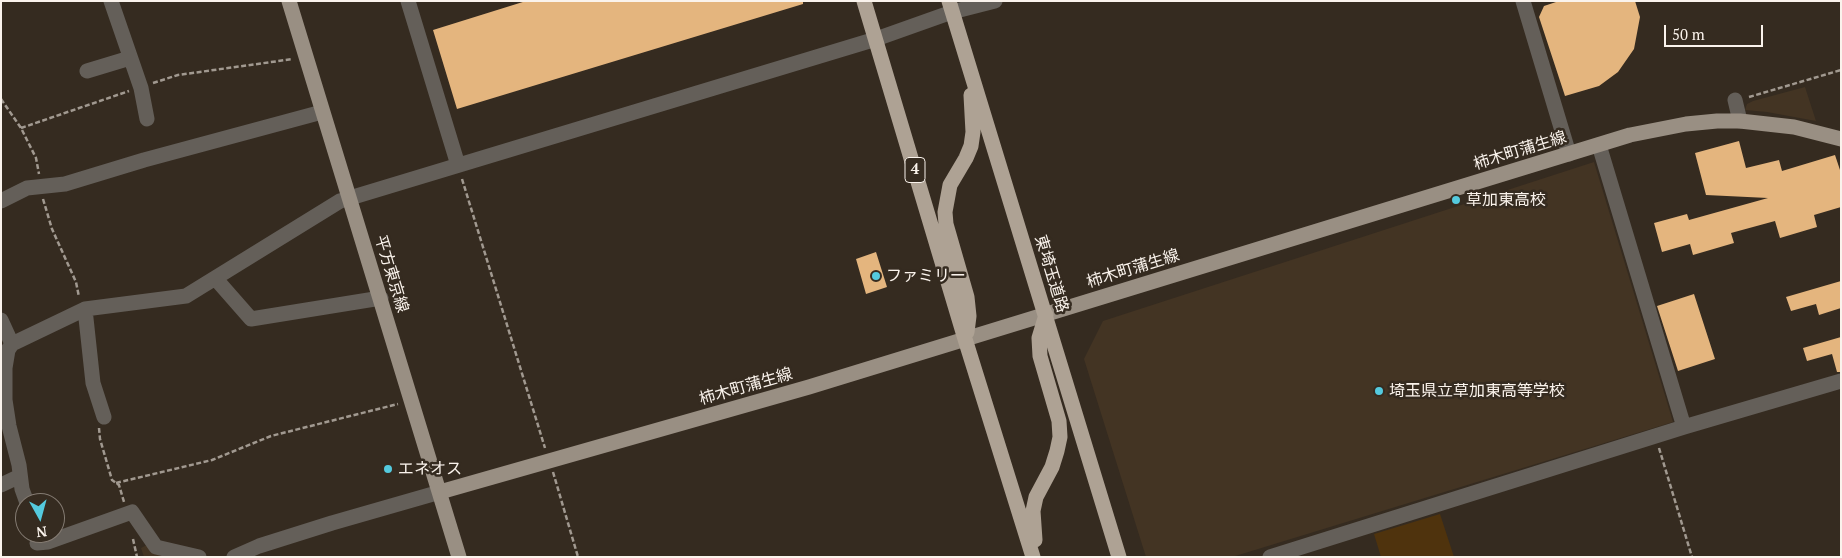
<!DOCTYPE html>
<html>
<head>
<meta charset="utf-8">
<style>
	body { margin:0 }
	#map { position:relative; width:1842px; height:558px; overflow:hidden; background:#352b20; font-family:"PT Serif",serif }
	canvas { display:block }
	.frame { position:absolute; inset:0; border:2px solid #faf3ec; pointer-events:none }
	.north { position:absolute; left:15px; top:493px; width:50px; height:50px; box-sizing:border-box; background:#352b20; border:1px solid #847b72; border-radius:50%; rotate:173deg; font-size:14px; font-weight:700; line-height:20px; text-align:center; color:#faf3ec }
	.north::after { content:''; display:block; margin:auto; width:18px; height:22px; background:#54cade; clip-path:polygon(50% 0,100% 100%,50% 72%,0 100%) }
	.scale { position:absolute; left:1664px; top:25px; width:99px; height:22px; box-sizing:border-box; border:2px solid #faf3ec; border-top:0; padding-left:6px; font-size:15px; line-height:18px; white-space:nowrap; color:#faf3ec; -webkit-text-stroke:4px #352b20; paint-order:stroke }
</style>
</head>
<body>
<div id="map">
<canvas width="1842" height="558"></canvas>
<div class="frame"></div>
<div class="north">N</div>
<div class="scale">50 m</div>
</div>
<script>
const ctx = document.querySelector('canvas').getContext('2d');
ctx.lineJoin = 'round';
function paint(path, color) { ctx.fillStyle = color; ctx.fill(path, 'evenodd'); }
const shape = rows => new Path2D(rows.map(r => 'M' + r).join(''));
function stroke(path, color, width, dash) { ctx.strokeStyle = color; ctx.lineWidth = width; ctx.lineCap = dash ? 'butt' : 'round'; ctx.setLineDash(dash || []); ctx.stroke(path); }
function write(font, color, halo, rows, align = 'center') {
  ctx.font = font + ' "PT Serif","Noto Sans JP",serif'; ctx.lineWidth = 5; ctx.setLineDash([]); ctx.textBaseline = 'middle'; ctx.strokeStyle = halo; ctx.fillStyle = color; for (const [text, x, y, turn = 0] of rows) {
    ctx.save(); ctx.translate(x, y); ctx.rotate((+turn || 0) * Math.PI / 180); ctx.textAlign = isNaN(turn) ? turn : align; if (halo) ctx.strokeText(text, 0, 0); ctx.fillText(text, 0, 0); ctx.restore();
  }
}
paint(shape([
	[1805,87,1816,121,1767,112,1745,110,1747,104,1753,101],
	[1594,162,1673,422,1232,557,1146,557,1084,359,1103,321],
	[149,544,173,557,144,557,141,548]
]), '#433423');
paint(shape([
	[1440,514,1454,557,1381,557,1374,534]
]), '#4f330d');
paint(shape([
	[526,1,803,1,803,4,457,109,433,30],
	[1559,1,1635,1,1640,17,1634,49,1618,72,1599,86,1565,96,1539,17,1544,6],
	[1739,141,1746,168,1779,160,1782,171,1835,155,1841,173,1841,207,1814,215,1817,227,1780,238,1775,221,1731,233,1734,243,1693,255,1690,244,1662,252,1654,223,1687,214,1689,220,1768,198,1706,195,1695,153],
	[876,252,887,287,866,294,856,259],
	[1841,281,1841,308,1819,315,1816,304,1791,311,1786,297],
	[1694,294,1715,359,1678,371,1657,306],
	[1841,337,1841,372,1837,372,1832,354,1807,361,1803,348]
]), '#e4b57e');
stroke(shape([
	[153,83,178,75,293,59],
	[1749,97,1841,70],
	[1,99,21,128,36,158,39,174],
	[21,128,129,91],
	[462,179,545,448],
	[43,199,52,229,76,282,79,297],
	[99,428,100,439,112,480,119,485,124,502],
	[1659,448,1692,557],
	[553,472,578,557],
	[116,483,212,460,271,436,398,404],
	[133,539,137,557]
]), '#a19990', 2.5, [5, 2.5]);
stroke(shape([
	[111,1,141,88,147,119],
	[408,1,458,165],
	[1523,1,1569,154],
	[87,71,130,58],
	[1735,100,1740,121],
	[1599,145,1684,427],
	[1,201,27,188,65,184,144,160,322,112],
	[215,278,251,319,381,298],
	[85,309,93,383,104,417],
	[1,320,12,344],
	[1,485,20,476],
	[27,503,22,489,19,465,9,426,5,400,5,368,8,350,12,344,85,309,186,296,340,201,876,39,952,12,995,1],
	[37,543,48,542,132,512,156,547,199,557],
	[234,557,259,546,332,523,440,492],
	[1270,557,1684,427,1841,381]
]), '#645f59', 15);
stroke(shape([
	[289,1,459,557],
	[440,492,809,387,1630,135,1686,124,1717,121,1740,121,1794,127,1841,139]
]), '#998f83', 15);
stroke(shape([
	[864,1,965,339,1033,557],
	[949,1,1119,557],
	[967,332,969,316,967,297,946,224,945,212,950,185,966,158,971,146,973,132,971,95],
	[1035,540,1033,511,1036,497,1052,467,1057,451,1060,437,1059,421,1040,356,1039,338,1046,315]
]), '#aea294', 15);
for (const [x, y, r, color] of [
	[1456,200,5,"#54cade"],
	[876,276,5,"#54cade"],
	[1379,391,5,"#54cade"],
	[388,469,5,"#54cade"]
]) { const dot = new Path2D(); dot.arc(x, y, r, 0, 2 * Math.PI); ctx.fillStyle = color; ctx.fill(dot); stroke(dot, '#352b20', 2); }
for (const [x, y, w] of [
	[915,170,20]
]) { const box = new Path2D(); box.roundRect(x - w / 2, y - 12.5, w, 25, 4); ctx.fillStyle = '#352b20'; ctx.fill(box); stroke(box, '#faf3ec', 1); }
write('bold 15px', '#faf3ec', null, [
	["4",915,170]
]);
write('16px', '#faf3ec', '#352b20', [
	["柿木町蒲生線",1520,151,-17],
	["柿木町蒲生線",1133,269,-17],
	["平方東京線",391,274,73],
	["東埼玉道路",1051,274,73],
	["柿木町蒲生線",746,387,-16]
]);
write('16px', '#faf3ec', '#352b20', [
	["草加東高校",1466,200],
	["ファミリー",886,276],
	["埼玉県立草加東高等学校",1389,391],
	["エネオス",398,469]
], 'left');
</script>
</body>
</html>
